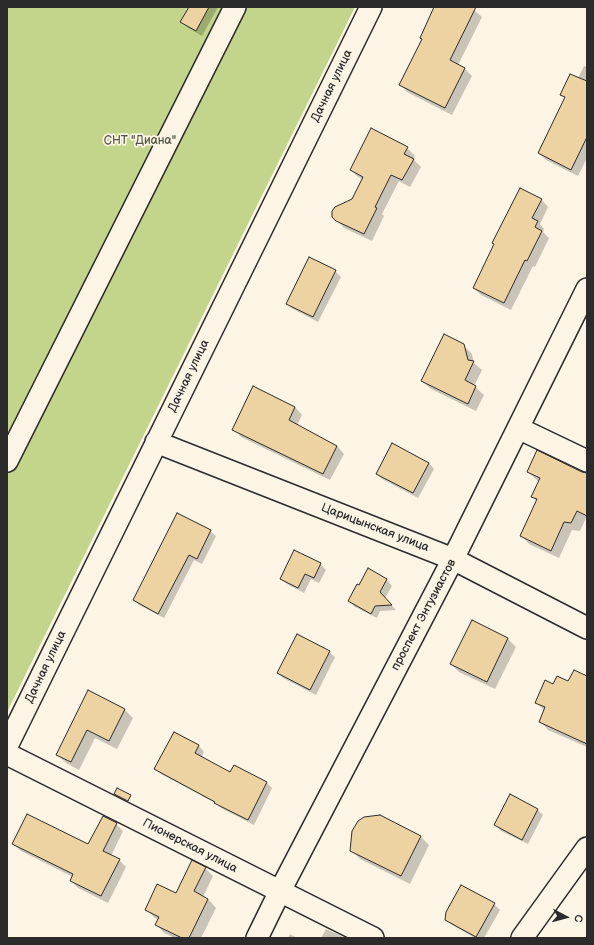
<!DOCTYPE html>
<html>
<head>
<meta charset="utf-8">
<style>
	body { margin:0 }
	#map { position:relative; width:594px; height:945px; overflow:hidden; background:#fcf5e5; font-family:"Balsamiq Sans",sans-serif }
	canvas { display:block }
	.frame { position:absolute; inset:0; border:8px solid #2b2b2b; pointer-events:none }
	.north { position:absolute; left:546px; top:897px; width:40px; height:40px; -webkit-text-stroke:3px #fcf5e5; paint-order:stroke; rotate:96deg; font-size:11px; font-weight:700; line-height:16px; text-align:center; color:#2b2b2b }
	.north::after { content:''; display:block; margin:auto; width:14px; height:18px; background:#2b2b2b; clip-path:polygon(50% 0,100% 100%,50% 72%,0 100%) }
</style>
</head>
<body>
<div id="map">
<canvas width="594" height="945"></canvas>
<div class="frame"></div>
<div class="north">С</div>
</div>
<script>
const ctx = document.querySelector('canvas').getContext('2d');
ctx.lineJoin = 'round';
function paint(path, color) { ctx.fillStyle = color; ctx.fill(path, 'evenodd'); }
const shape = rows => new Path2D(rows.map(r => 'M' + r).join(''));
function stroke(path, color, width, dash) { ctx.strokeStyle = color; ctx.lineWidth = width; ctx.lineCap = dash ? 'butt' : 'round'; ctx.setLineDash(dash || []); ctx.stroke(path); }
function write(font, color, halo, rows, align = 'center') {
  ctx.font = font + ' "Balsamiq Sans",sans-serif'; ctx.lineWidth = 3.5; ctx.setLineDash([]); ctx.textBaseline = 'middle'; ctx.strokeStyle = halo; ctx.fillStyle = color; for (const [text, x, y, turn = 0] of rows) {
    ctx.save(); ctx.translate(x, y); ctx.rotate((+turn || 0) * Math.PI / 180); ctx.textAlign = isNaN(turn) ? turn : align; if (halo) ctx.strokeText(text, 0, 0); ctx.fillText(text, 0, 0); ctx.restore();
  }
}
paint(shape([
	[7,7,355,7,7,712]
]), '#c2d58a');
paint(shape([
	[190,7,218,7,202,36,187,27,182,22],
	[436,7,468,7,474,10,482,17,458,65,465,69,472,76,452,115,407,92,400,84,423,39],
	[584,66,587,67,587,158,578,176,546,160,539,153,566,99,561,95,578,78],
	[407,148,415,156,413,159,421,167,410,187,399,181,382,214,384,216,372,241,344,228,333,216,352,200,362,179,358,177,351,170],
	[541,199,548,207,540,224,544,229,543,232,549,238,535,267,533,266,511,310,481,295,474,288],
	[335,271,341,277,318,322,293,309,287,304],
	[463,345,472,354,474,363,482,370,474,386,484,395,476,411,431,389,422,381],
	[295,407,302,415,297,425,337,446,344,454,330,480,241,437,234,429],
	[429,463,434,469,418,498,382,479,377,474],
	[528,472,587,473,587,519,586,518,580,531,572,530,559,558,529,544,521,535,537,502,532,496,539,482],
	[210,531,216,536,202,564,194,560,164,618,139,605,134,600],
	[320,564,326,570,319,583,311,579,304,593,287,584,281,579],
	[368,570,387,580,392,586,385,598,396,610,380,611,377,618,355,607,349,601,359,587],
	[472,621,508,639,516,647,495,689,459,672,451,664],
	[329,652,335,657,316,695,283,678,278,673],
	[587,677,587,747,548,730,540,721,545,711,536,702,554,686],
	[88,691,124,709,133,718,117,749,95,738,79,770,66,763,57,754],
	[174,733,199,746,204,752,201,758,230,774,267,783,272,788,254,825,221,808,217,804,161,774,155,769],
	[537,809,543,815,528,844,501,831,496,825],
	[116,824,123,831,111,856,119,860,126,867,108,903,78,888,71,880,73,877,21,851,13,844,89,846],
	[421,837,429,845,410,884,360,859,352,851],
	[205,868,213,876,203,897,208,899,216,908,201,938,175,938,164,933,156,924,159,920,155,918,146,909,176,895],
	[494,904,500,910,484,938,475,938,452,925,446,919],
	[326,929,343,937,343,938,321,938],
	[290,934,297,938,288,938]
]), '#0003');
const building = shape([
	[189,7,209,7,196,31,180,22,189,7],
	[434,7,476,7,450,60,465,68,445,108,399,85,422,39,420,38,434,7],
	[570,74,587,81,587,137,571,170,538,153,565,97,560,95,570,74],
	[371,128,408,147,404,154,414,159,402,180,391,175,375,207,377,208,364,234,336,221,332,217,332,211,335,207,352,199,363,177,350,170,371,128],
	[520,188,542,199,532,218,538,221,535,227,542,231,527,261,525,260,504,303,473,288,494,244,492,243,520,188],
	[309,257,336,270,313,317,286,304,309,257],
	[444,334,464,344,468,360,474,361,465,380,476,386,468,404,421,381,444,334],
	[253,386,295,407,289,420,337,446,323,474,232,430,253,386],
	[392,443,429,463,413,493,376,474,392,443],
	[537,450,582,472,587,473,587,516,577,511,571,523,564,522,551,551,520,536,537,499,531,497,540,478,527,472,537,450],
	[177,513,211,530,197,559,189,555,158,614,133,600,177,513],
	[294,550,321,563,314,578,305,574,298,588,280,579,294,550],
	[368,568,387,579,380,592,392,605,375,606,371,614,348,601,357,584,359,585,368,568],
	[472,620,508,638,487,682,450,664,472,620],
	[297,634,330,651,310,690,277,673,297,634],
	[574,670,587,676,587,744,539,722,545,707,535,703,545,680,553,684,557,676,568,681,574,670],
	[88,690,125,709,109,741,87,730,71,762,56,755,88,690],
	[174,732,199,745,195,753,230,772,234,765,267,782,248,820,214,803,215,802,154,769,174,732],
	[117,788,131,795,128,801,114,794,117,788],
	[510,794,538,809,522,840,494,825,510,794],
	[27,814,88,844,103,816,117,823,103,851,120,859,101,896,70,881,73,874,12,844,27,814],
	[380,815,421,836,401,876,350,851,352,831,358,821,364,817,380,815],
	[192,860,206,867,194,891,208,899,189,938,182,938,155,925,159,917,145,910,157,884,176,893,192,860],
	[461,885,495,903,476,937,445,920,446,912,461,885]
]);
paint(building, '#eed3a2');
stroke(building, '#2b2b2b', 1);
const minor = shape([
	[518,428,587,461],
	[156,442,453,559,587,628],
	[7,461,235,7],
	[7,746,371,7],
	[7,754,373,938],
	[257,938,280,891,453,559,587,289],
	[522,938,587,848]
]);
stroke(minor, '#2b2b2b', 24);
stroke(minor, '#fcf5e5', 21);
write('12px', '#2b2b2b', '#fcf5e5', [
	["Дачная улица",332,86,-64],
	["Дачная улица",189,376,-64],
	["Царицынская улица",375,528,21],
	["проспект Энтузиастов",424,615,-62],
	["Дачная улица",46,667,-64],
	["Пионерская улица",190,846,27]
]);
write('12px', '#515643', '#fcf5e5', [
	["СНТ \"Диана\"",140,141]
]);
</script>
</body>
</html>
